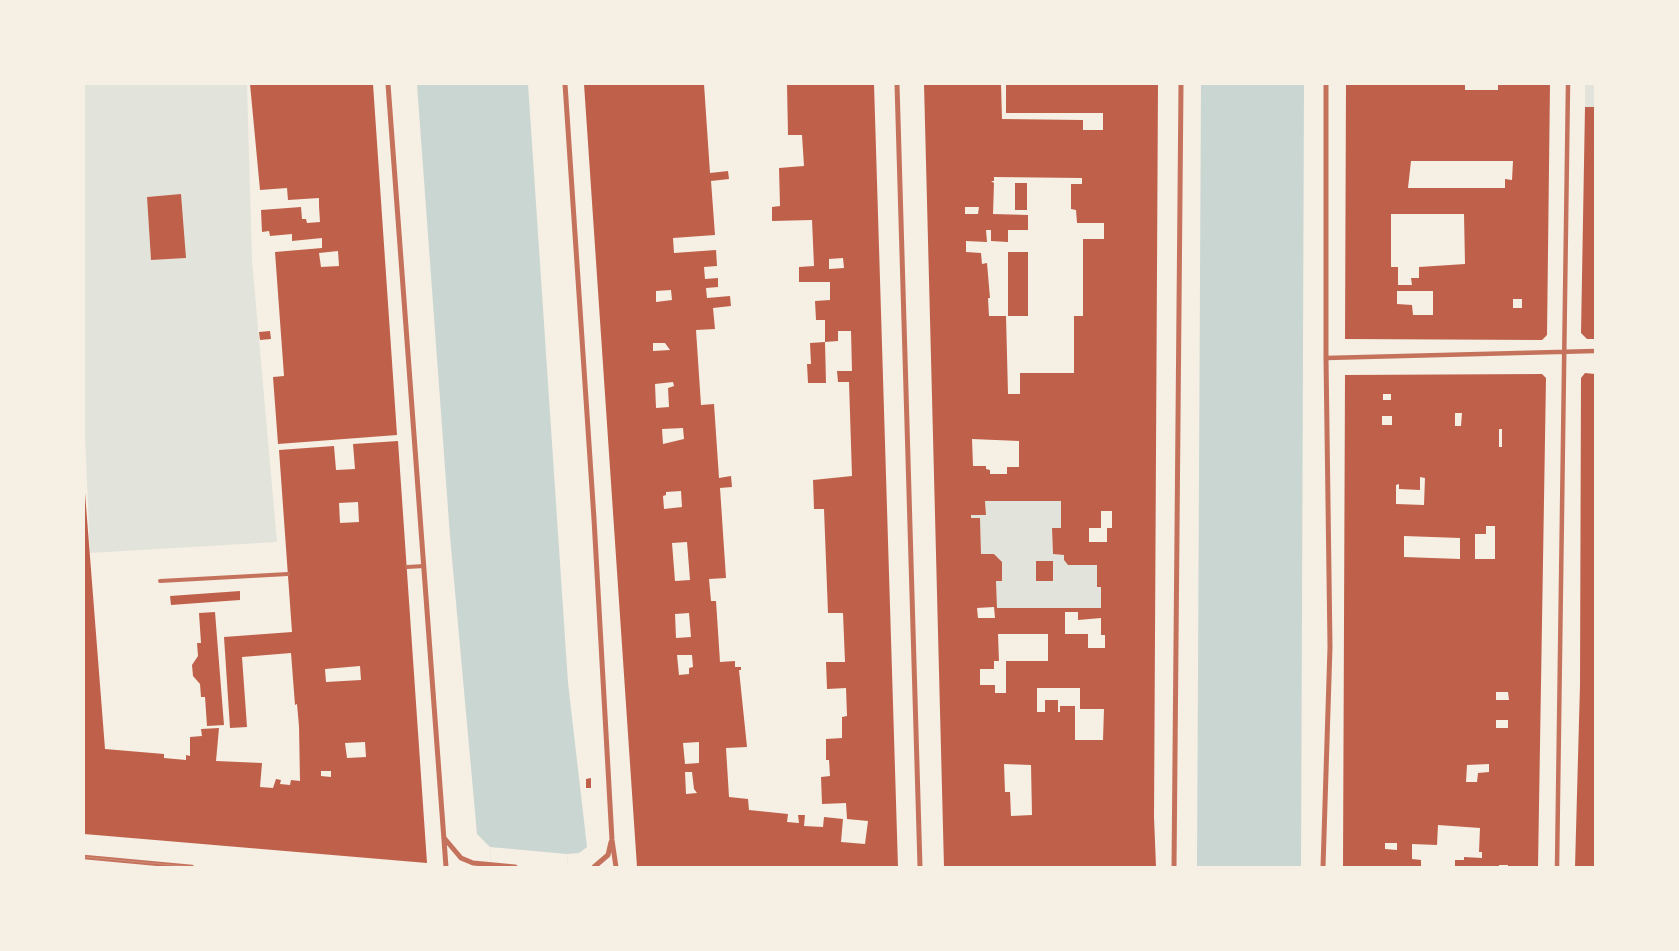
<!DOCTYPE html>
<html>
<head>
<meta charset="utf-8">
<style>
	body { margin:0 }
	#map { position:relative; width:1679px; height:951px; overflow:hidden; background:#f6efe4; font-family:Jost,sans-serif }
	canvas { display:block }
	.frame { position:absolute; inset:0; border:85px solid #f6efe4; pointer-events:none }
</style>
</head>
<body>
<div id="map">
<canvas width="1679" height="951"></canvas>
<div class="frame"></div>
</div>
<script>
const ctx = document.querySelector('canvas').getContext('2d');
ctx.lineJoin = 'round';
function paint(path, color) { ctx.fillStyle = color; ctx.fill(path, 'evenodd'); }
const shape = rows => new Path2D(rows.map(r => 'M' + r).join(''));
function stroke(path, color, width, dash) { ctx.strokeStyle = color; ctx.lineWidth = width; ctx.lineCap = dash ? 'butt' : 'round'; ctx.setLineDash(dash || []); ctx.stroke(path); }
paint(shape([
	[84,84,247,84,252,260,277,542,90,553,84,412],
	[181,195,185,258,151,260,147,197],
	[1585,84,1595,84,1595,107,1585,107],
	[985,501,1061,501,1061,528,1052,528,1053,554,1064,555,1064,560,1069,565,1097,565,1097,587,1101,587,1101,608,997,608,996,581,1002,581,1002,562,994,554,981,554,980,518,971,518,971,515,986,514],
	[1036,561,1053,561,1053,581,1036,581]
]), '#e2e4dc');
paint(shape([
	[417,84,528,84,568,683,587,847,579,853,567,854,568,867,491,867,490,847,477,834,450,536],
	[1201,84,1304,84,1301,867,1197,867]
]), '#c9d6d2');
paint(shape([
	[490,847,567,854,568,867,491,867]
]), '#f6efe4');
paint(shape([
	[250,84,373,84,397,435,278,444,273,377,284,376,275,252,322,248,322,238,292,241,292,234,270,236,269,231,262,232,261,210,301,207,302,219,306,219,307,223,320,222,319,206,319,198,288,200,287,188,260,190],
	[338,251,339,266,321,267,319,253],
	[584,84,704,84,710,173,728,171,729,179,711,181,715,235,673,238,674,253,716,250,717,266,704,267,705,279,718,278,718,287,706,288,707,298,730,296,731,306,713,308,715,329,696,330,701,405,714,404,719,478,731,476,732,487,720,488,726,578,709,579,711,601,716,601,720,662,735,661,735,667,741,667,741,670,739,670,747,747,726,748,729,797,748,799,749,810,788,814,787,822,799,823,798,815,805,815,804,826,823,827,824,817,843,819,841,842,865,844,868,821,847,819,846,803,822,804,821,777,830,776,829,760,826,760,826,739,842,738,842,717,847,716,846,688,827,689,826,662,845,662,843,613,828,613,824,509,814,509,813,480,852,476,849,382,838,382,837,371,852,371,851,331,838,331,838,341,825,342,825,320,816,320,815,301,830,300,830,282,799,282,799,267,814,266,812,220,772,221,772,207,780,206,779,168,804,166,802,135,788,135,787,84,874,84,898,867,637,867],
	[843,258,844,268,829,269,829,259],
	[671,290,672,300,656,302,656,291],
	[653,343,665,343,670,350,653,351],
	[673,382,674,386,668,388,669,407,656,408,655,384],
	[683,428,684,439,663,444,662,429],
	[681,491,682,507,664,509,663,496,666,495,666,492],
	[687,542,690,580,675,581,672,543],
	[689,613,691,637,676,638,675,614],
	[677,655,692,655,693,667,689,668,689,674,679,675],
	[699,742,699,763,685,764,683,743],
	[685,772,692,772,694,789,697,793,686,794],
	[924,84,1001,84,1002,119,1083,120,1083,130,1103,130,1103,113,1006,113,1006,84,1158,84,1154,817,1156,867,944,867],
	[994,177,1082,178,1082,184,1071,184,1071,209,1076,210,1077,223,1104,223,1104,239,1083,239,1083,316,1074,316,1074,373,1020,373,1020,394,1008,394,1006,316,989,316,988,298,990,298,987,263,982,264,981,253,966,252,966,241,987,242,986,230,991,230,991,241,1008,242,1008,230,1028,230,1028,215,993,214,994,183,991,181,994,181],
	[965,207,979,207,978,214,965,214],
	[972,439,1019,441,1019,467,1007,467,1007,474,990,474,990,470,986,469,986,466,973,466],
	[985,501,1061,501,1061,528,1052,528,1053,554,1064,555,1064,560,1068,565,1097,565,1097,587,1101,587,1101,608,997,608,996,581,1002,581,1002,562,994,554,981,554,980,518,971,518,971,515,986,515],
	[1101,511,1112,511,1112,528,1107,528,1107,542,1089,542,1089,528,1101,528],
	[994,607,995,618,978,618,977,608],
	[1065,612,1078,612,1078,620,1101,618,1101,635,1105,635,1105,648,1088,648,1088,634,1065,634],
	[998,634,1048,634,1048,661,1006,661,1006,693,995,693,995,685,980,685,980,669,994,669,994,661,999,661],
	[1037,688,1080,688,1080,709,1104,709,1103,740,1075,740,1075,706,1060,706,1060,712,1058,712,1058,700,1045,700,1045,712,1037,712],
	[1004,764,1031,765,1032,815,1011,816,1010,792,1005,792],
	[1346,84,1465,84,1465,90,1498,90,1498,84,1550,84,1547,335,1542,340,1345,339],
	[1411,161,1513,161,1512,180,1505,179,1505,188,1408,188],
	[1391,214,1464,214,1465,264,1419,267,1419,278,1411,278,1412,285,1398,285,1398,267,1391,267],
	[1397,291,1433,291,1433,315,1413,315,1412,305,1397,304],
	[1513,299,1522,299,1522,308,1513,308],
	[1585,107,1595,107,1595,339,1587,339,1581,333],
	[1015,183,1027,183,1027,210,1015,210],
	[181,194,186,258,151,260,147,197],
	[1008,252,1028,252,1028,316,1008,316],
	[270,331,271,339,260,340,259,332],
	[825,342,826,383,808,383,807,364,811,364,810,343],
	[1585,373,1595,374,1595,867,1575,867,1580,685,1581,378],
	[1542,374,1546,378,1538,867,1508,867,1508,865,1499,865,1499,867,1455,867,1455,860,1464,860,1464,857,1482,858,1482,852,1479,852,1480,828,1438,825,1437,845,1412,844,1412,859,1421,860,1421,867,1343,867,1345,375],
	[1383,394,1391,394,1391,400,1383,400],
	[1455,413,1462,413,1461,426,1455,426],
	[1382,416,1392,416,1392,425,1382,425],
	[1499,429,1502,429,1502,447,1499,447],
	[1420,477,1425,478,1424,505,1396,504,1396,485,1399,484,1399,489,1420,490],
	[1486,526,1495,526,1495,559,1475,559,1475,534,1486,534],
	[1404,536,1460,538,1460,559,1404,557],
	[1496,692,1508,692,1509,700,1496,700],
	[1496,720,1508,720,1508,728,1496,728],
	[1489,764,1489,772,1478,773,1477,782,1466,782,1467,765],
	[1385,843,1397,843,1397,850,1385,849],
	[398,441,427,863,84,834,84,480,105,749,164,754,164,758,186,760,186,755,190,756,190,737,202,736,201,729,219,728,216,761,262,763,260,787,273,788,276,779,281,780,280,784,290,785,291,780,300,781,299,726,297,704,295,705,291,653,242,657,247,727,230,728,224,637,292,632,279,450,334,446,336,470,355,469,353,444],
	[358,502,359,522,340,523,339,503],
	[360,666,361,680,326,682,325,669],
	[365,742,366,757,347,758,345,743],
	[321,771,331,771,331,777,321,776],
	[1036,561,1053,561,1053,581,1036,581],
	[240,591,240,600,171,605,170,596],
	[215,612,224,725,207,726,205,697,201,697,200,684,193,676,192,665,198,656,197,643,201,643,199,613],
	[591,778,591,788,586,788,586,779]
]), '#bf614a');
stroke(shape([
	[407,567,424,566],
	[160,581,288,574]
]), '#c5725c', 4);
stroke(shape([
	[1326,358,1595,351],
	[84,857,192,867],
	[1557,867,1568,84]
]), '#c5725c', 4.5);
stroke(shape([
	[388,84,446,867],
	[565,84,594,519,612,840,616,867],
	[897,84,920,867],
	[445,839,461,858,473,863,515,867],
	[594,867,608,855,611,842],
	[1174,867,1181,84],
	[1323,867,1330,647,1326,358,1326,84]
]), '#c5725c', 5);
stroke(shape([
	[84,857,194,867]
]), '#cf8b77', 1);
</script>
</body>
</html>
